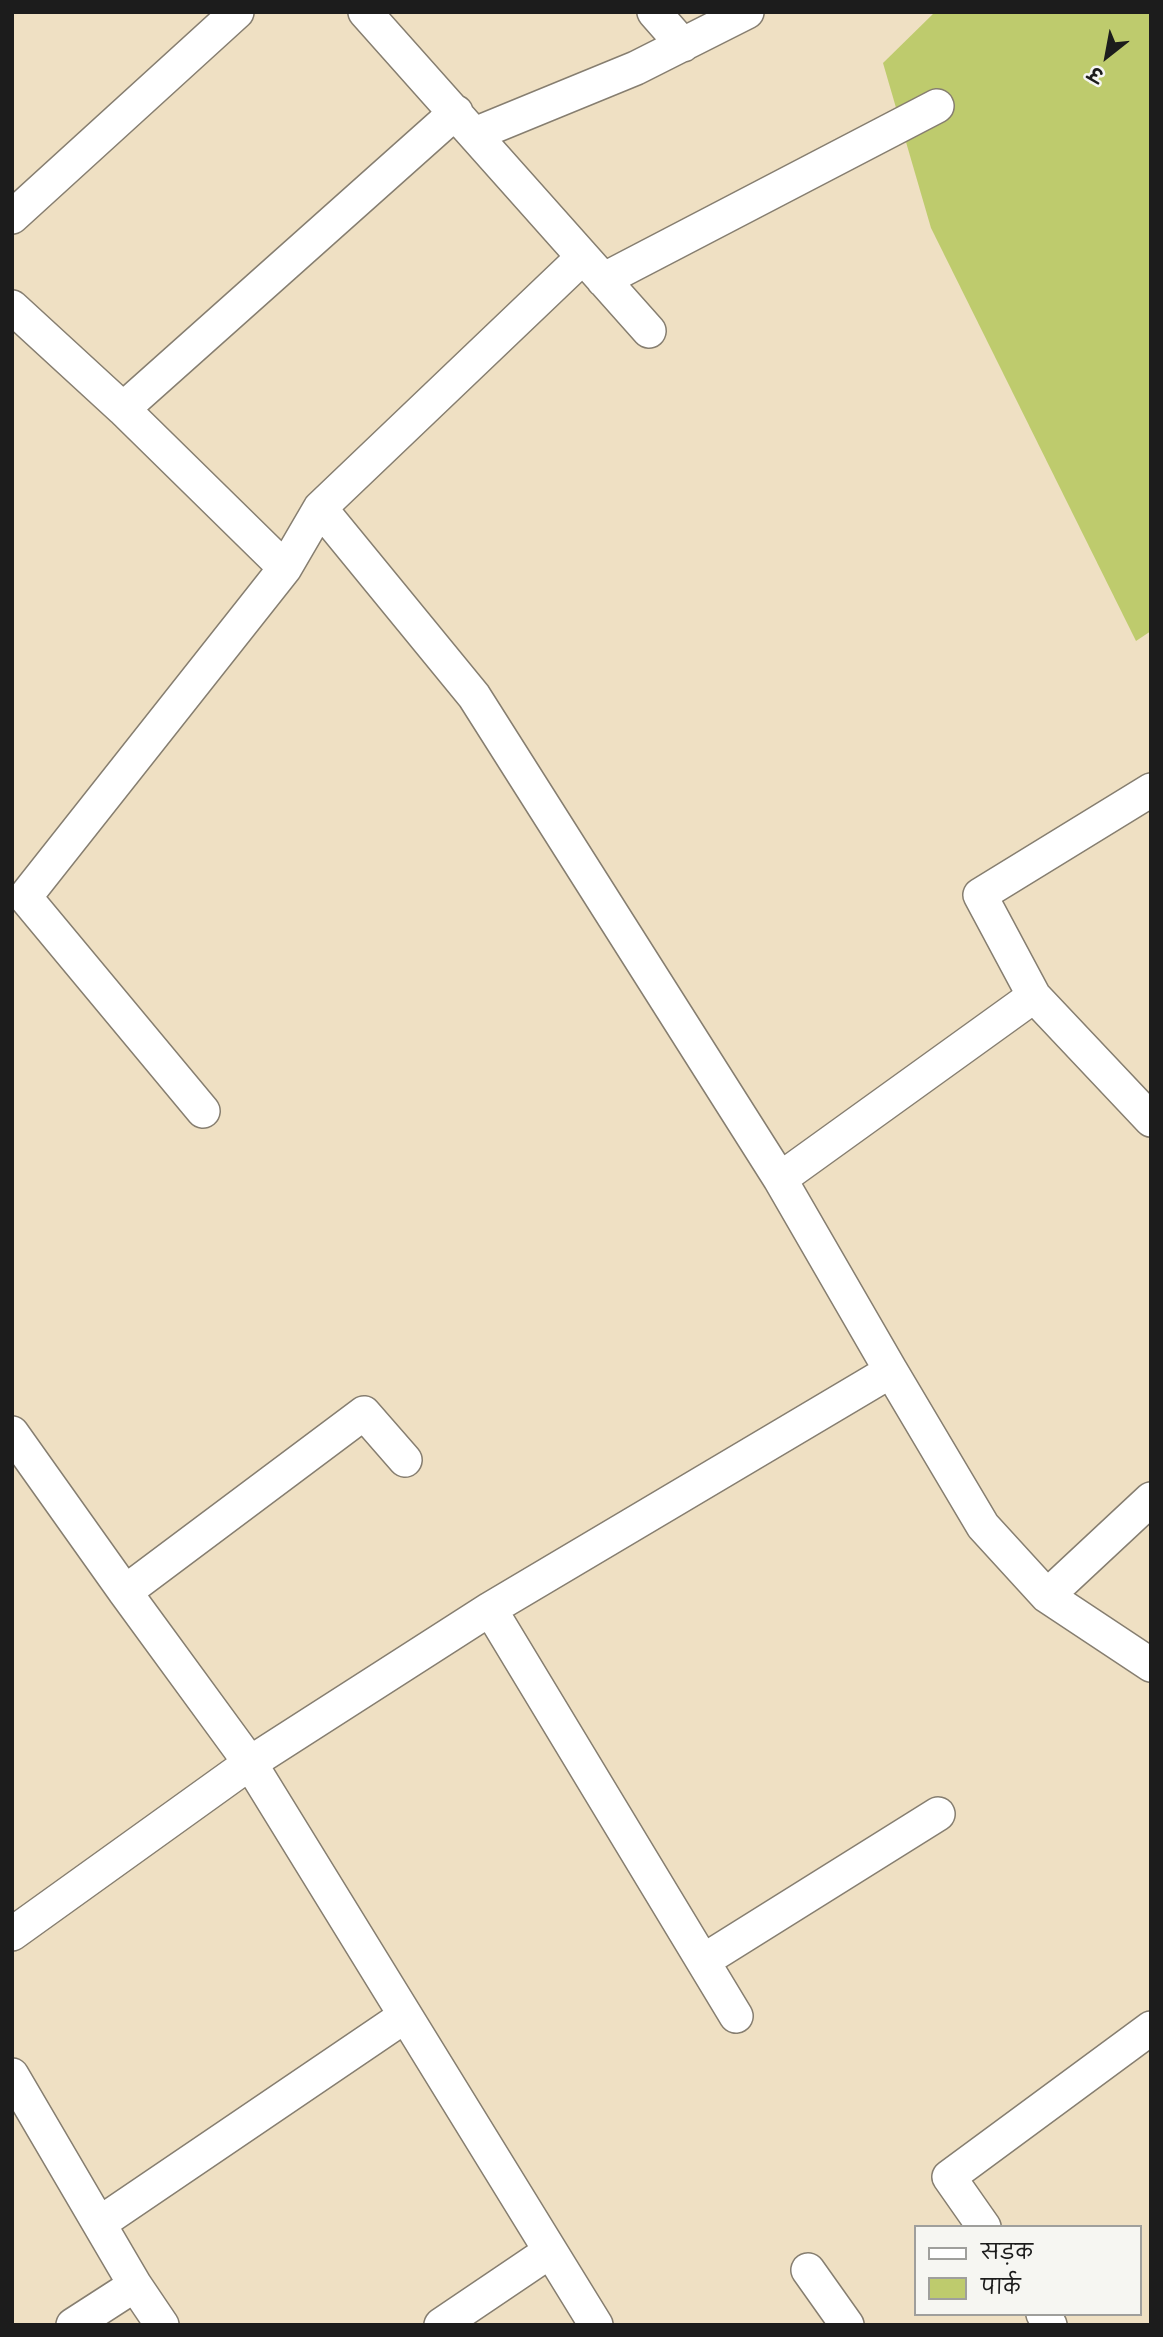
<!DOCTYPE html>
<html>
<head>
<meta charset="utf-8">
<style>
	body { margin:0 }
	#map { position:relative; width:1163px; height:2337px; overflow:hidden; background:#efe0c3; font-family:"Shantell Sans","Playpen Sans Deva",sans-serif }
	canvas { display:block }
	.frame { position:absolute; inset:0; border:14px solid #1c1c1c; pointer-events:none }
	.legend { position:absolute; left:914px; top:2225px; width:228px; height:91px; box-sizing:border-box; background:#f6f6f2; border:2px solid #9f9f9c; margin:0; padding:9px 12px; list-style:none; font-size:21px; color:#1c1c1c }
	.legend li { display:flex; align-items:center; gap:14px; height:35px }
	.legend b { width:35px; border:2px solid #9f9f9c }
	.north { position:absolute; left:1072px; top:21px; width:70px; height:70px; -webkit-text-stroke:5px #f6f6f2; paint-order:stroke; rotate:211deg; font-size:19px; font-weight:700; line-height:28px; text-align:center; color:#1c1c1c }
	.north::after { content:''; display:block; margin:auto; width:24px; height:32px; background:#1c1c1c; clip-path:polygon(50% 0,100% 100%,50% 72%,0 100%) }
</style>
</head>
<body>
<div id="map">
<canvas width="1163" height="2337"></canvas>
<div class="frame"></div>
<ul class="legend">
<li><b style="height:9px;background:#fff"></b>सड़क</li>
<li><b style="height:19px;background:#becb6d"></b>पार्क</li>
</ul>
<div class="north">उ</div>
</div>
<script>
const ctx = document.querySelector('canvas').getContext('2d');
ctx.lineJoin = 'round';
function paint(path, color) { ctx.fillStyle = color; ctx.fill(path, 'evenodd'); }
const shape = rows => new Path2D(rows.map(r => 'M' + r).join(''));
function stroke(path, color, width, dash) { ctx.strokeStyle = color; ctx.lineWidth = width; ctx.lineCap = dash ? 'butt' : 'round'; ctx.setLineDash(dash || []); ctx.stroke(path); }
paint(shape([
	[935,12,1151,12,1151,631,1136,641,931,228,883,63]
]), '#becb6d');
const minor = shape([
	[365,12,649,331],
	[654,12,683,45],
	[475,134,636,68,747,12],
	[12,217,237,12],
	[603,280,937,106],
	[12,307,123,409,285,568],
	[123,409,456,112],
	[1034,996,1151,1120],
	[203,1111,25,897,285,568,320,508,583,257],
	[780,1179,1034,996,980,895,1151,790],
	[891,1371,983,1526,1047,1596,1151,1665],
	[12,1433,125,1592,250,1763,596,2325],
	[125,1592,364,1413,405,1460],
	[1047,1596,1151,1499],
	[490,1609,736,2016],
	[12,1934,250,1763,490,1609,891,1371,780,1179,474,696,320,508],
	[703,1961,938,1814],
	[12,2075,135,2285,73,2325],
	[100,2223,405,2016],
	[984,2227,949,2177,1151,2028],
	[808,2270,847,2325],
	[135,2285,162,2325],
	[1043,2314,1050,2325],
	[441,2325,549,2252]
]);
stroke(minor, '#867e70', 36);
stroke(minor, '#fff', 33);
</script>
</body>
</html>
